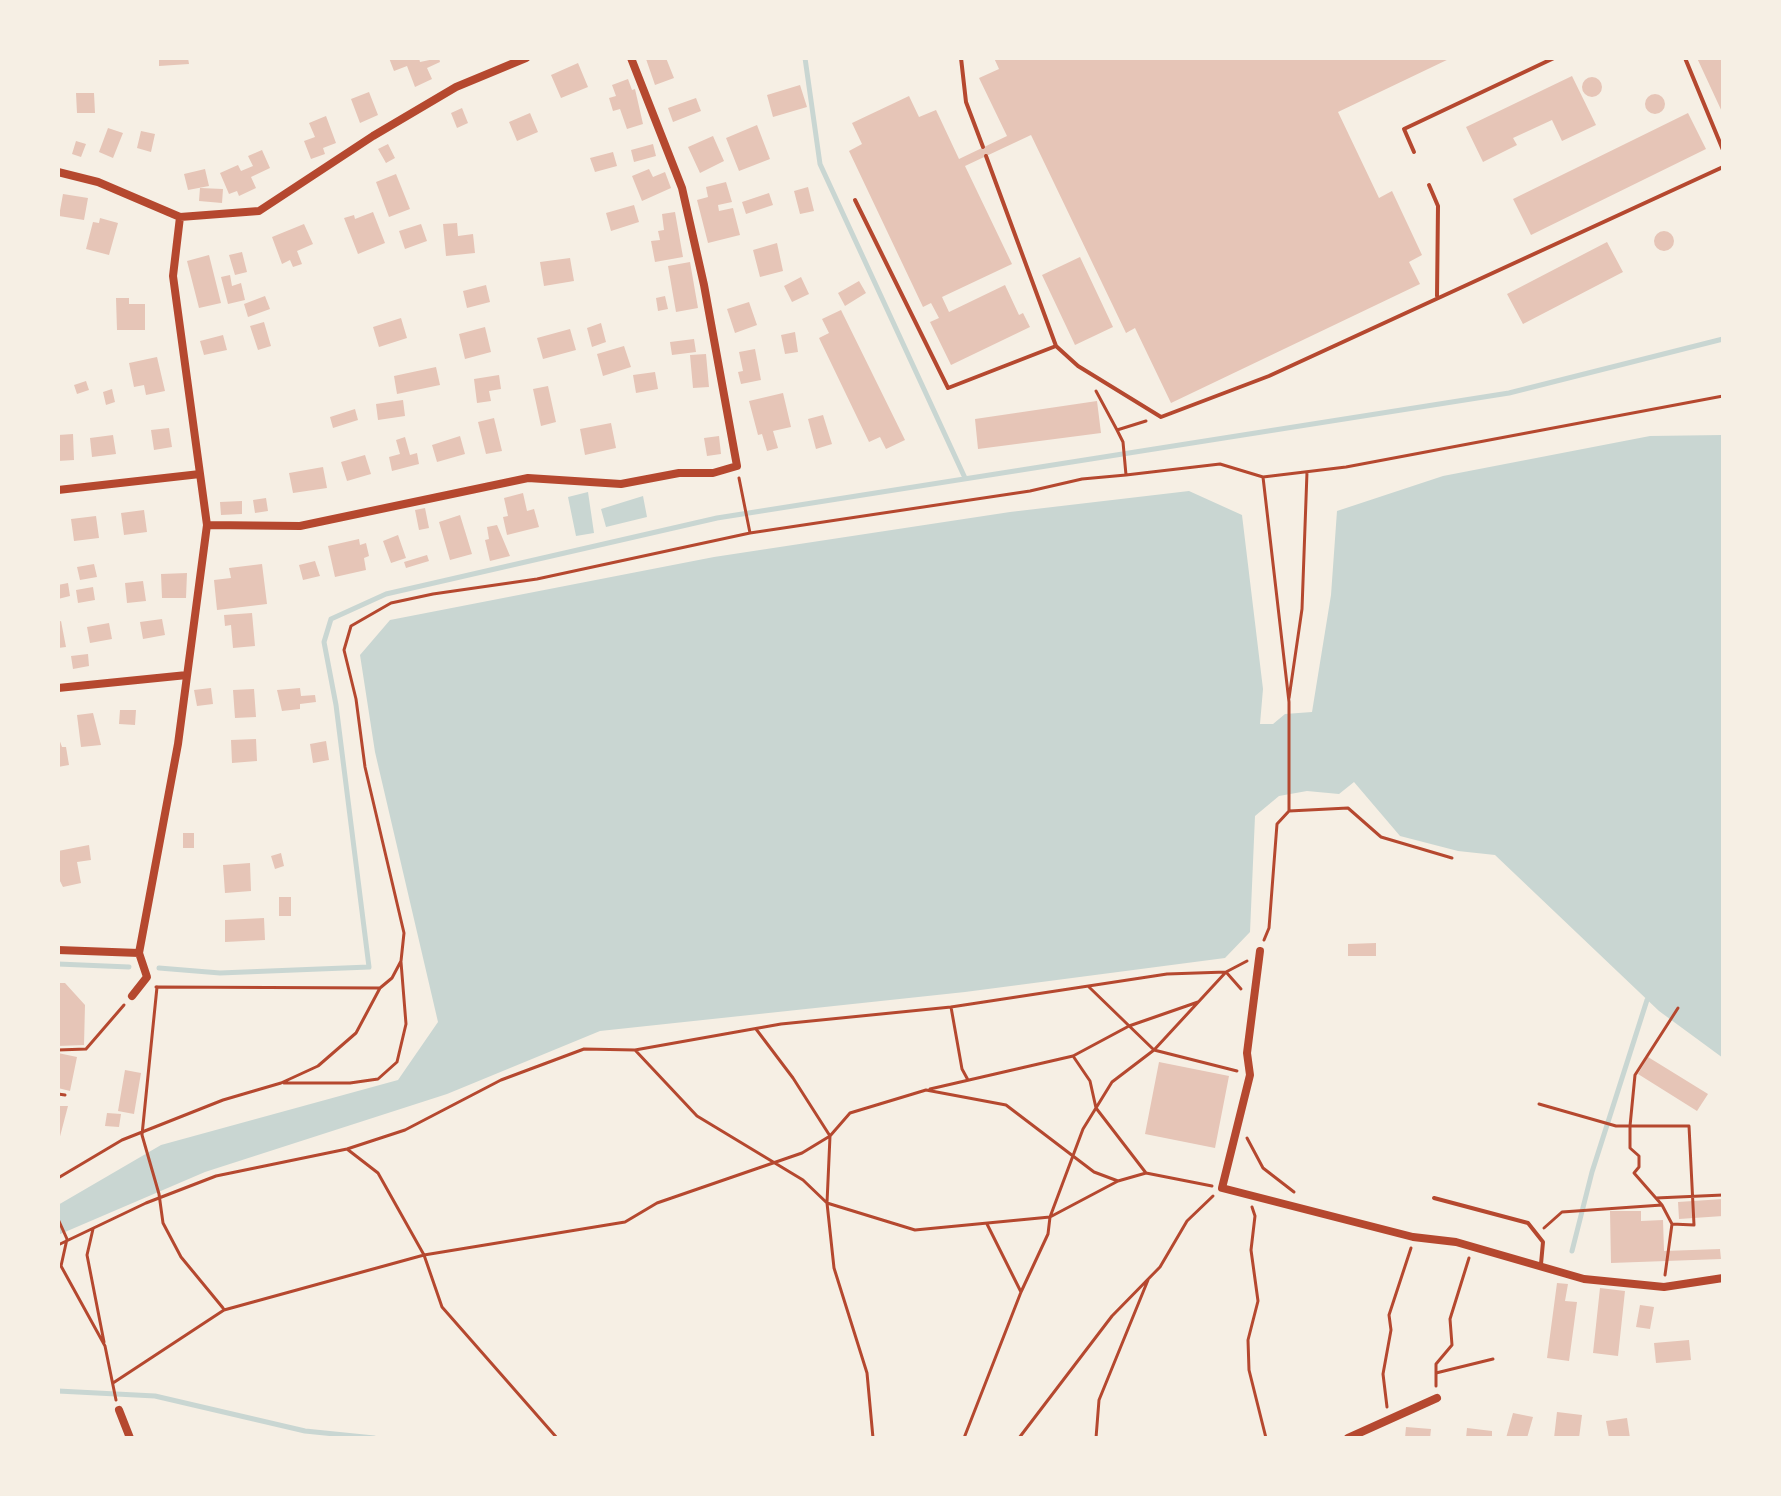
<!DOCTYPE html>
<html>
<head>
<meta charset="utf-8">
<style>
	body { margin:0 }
	#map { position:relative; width:1781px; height:1496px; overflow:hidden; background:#f6efe4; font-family:"PT Sans",sans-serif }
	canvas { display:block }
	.frame { position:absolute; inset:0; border:60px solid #f6efe4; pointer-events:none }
</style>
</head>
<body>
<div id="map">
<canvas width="1781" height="1496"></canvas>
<div class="frame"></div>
</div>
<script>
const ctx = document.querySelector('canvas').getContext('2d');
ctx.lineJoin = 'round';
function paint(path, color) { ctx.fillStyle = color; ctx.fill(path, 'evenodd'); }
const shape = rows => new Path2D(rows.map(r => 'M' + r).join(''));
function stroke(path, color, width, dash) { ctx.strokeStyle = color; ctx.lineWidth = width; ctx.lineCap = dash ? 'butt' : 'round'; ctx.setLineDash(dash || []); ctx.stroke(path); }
paint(shape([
	[1723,435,1723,1058,1659,1011,1495,855,1458,851,1400,836,1354,782,1339,794,1307,791,1279,796,1255,816,1250,932,1225,958,965,992,600,1031,447,1094,205,1172,58,1235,58,1205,161,1145,398,1080,438,1022,375,752,360,655,390,620,714,557,1010,512,1189,491,1242,515,1263,689,1260,724,1273,724,1285,714,1312,712,1331,595,1337,511,1443,476,1650,436],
	[588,492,594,533,576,536,568,497],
	[643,496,647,517,606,527,601,509]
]), '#c9d6d2');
stroke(shape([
	[805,58,820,164,965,478],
	[58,964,129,967],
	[159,968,220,973,369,967,336,705,324,642,331,619,386,594,717,518,1509,393,1723,339],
	[1572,1251,1592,1172,1647,1000],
	[58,1391,155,1396,305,1431,374,1438]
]), '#c9d6d2', 5);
paint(shape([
	[159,58,188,58,189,64,159,66],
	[389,58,419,58,420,62,439,58,440,62,427,68,432,79,415,87,407,66,394,71],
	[666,58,674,78,655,85,646,59],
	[994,58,1451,58,1338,112,1379,198,1392,191,1422,255,1409,262,1420,284,1171,403,1135,328,1126,333,1031,135,965,166,1012,264,942,297,949,312,1005,285,1019,315,1023,313,1030,327,951,365,930,322,939,318,931,303,923,307,849,151,862,144,852,123,909,96,919,117,936,110,959,159,1007,136,979,78,999,69],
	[1697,58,1723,58,1723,114],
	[578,63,588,87,561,98,551,75],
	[1572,76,1596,125,1562,141,1552,120,1513,138,1517,145,1483,162,1466,127],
	'1582 87a10 10 0 1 1 20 0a10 10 0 1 1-20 0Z',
	[628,79,632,90,635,89,643,124,627,129,620,109,613,111,609,98,616,96,612,85],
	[800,85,807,107,773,117,767,95],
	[369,92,378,115,360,123,351,99],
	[76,93,94,93,95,113,77,113],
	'1645 104a10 10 0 1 1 20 0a10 10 0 1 1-20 0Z',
	[696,98,701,111,673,122,668,108],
	[462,108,468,123,457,128,451,113],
	[530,113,538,132,517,141,509,122],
	[1688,113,1706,149,1531,235,1513,199],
	[326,116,336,143,323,148,325,154,311,159,304,141,315,137,309,123],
	[757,125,770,159,739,171,726,138],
	[108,128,123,133,113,158,99,152],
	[141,131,155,134,151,152,137,148],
	[713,136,724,161,700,173,688,147],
	[76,141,86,144,81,157,72,154],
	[388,144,395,158,386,163,378,149],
	[653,144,656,156,634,162,631,150],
	[262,150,270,168,251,177,256,188,239,196,237,191,229,194,220,173,238,165,241,171,253,166,248,156],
	[613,152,617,166,595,172,590,158],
	[205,169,209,186,188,190,184,174],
	[649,169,653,177,665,172,671,188,642,201,632,176],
	[396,174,410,209,389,217,376,182],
	[726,182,732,202,718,205,719,211,733,208,740,235,708,243,697,200,708,197,706,187],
	[808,187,814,211,800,214,794,191],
	[200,188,223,189,222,203,199,201],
	[769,193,773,205,746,214,742,202],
	[63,194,88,198,84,220,59,216],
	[634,205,639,222,611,231,606,213],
	[373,212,385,243,358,254,344,218,354,215,355,219],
	[675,212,683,257,655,262,651,241,660,240,658,231,664,230,662,214],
	[100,218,118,223,109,255,86,249,93,222,99,223],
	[457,223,458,236,473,234,475,253,446,256,443,224],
	[304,224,313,244,297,251,302,264,293,267,290,260,282,264,272,237],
	[421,224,427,241,405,249,399,231],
	'1654 241a10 10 0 1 1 20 0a10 10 0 1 1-20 0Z',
	[1607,242,1623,272,1523,324,1507,294],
	[777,243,783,271,760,277,753,250],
	[242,252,247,272,235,275,229,255],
	[209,255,221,303,199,308,187,261],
	[1080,257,1113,327,1075,345,1042,275],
	[570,258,574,281,544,286,540,262],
	[690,262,698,308,676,312,668,266],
	[230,275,232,286,241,283,245,300,228,304,221,277],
	[801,277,809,294,792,302,784,286],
	[859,281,866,293,845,306,838,293],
	[486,285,490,302,467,308,463,291],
	[265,296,270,309,248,317,244,304],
	[665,296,668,309,658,311,656,298],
	[116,298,129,298,129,304,145,304,145,330,117,330],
	[749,302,757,325,735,333,727,309],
	[841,310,905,440,886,449,880,437,869,442,819,338,829,333,822,319],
	[401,318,407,338,379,347,373,327],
	[264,322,271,346,258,350,250,326],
	[601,323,606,342,592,347,587,328],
	[485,327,491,352,465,359,459,334],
	[570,329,576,350,543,359,537,338],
	[795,332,798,352,785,354,781,335],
	[223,335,227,350,204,355,200,341],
	[694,339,696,352,672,355,670,342],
	[624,346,631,367,603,376,597,354],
	[755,349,761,380,741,384,738,372,743,371,739,352],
	[706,354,709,387,693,388,690,355],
	[157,357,165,391,146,395,144,385,134,387,129,363],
	[436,367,440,385,397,394,394,376],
	[655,372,658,389,636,393,633,375],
	[499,375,501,389,489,391,491,401,477,403,474,379],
	[86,381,89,390,77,394,74,385],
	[548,386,556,422,541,426,533,389],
	[112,389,115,402,106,405,103,392],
	[783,393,791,427,773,431,778,448,767,451,762,434,758,435,749,401],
	[403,400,405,416,378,420,376,404],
	[1097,401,1101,433,978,449,975,419],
	[355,409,358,420,333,428,330,417],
	[823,415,832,444,816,449,808,419],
	[494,418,502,451,486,454,478,422],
	[611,423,616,448,585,455,580,429],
	[169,428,172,447,154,450,151,430],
	[73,434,74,460,58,461,58,435],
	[113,435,116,454,92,457,90,438],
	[460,436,465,454,437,462,432,445],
	[719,436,721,454,707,456,704,438],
	[405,437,410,455,417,453,419,464,392,471,389,457,400,454,396,440],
	[365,455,371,474,347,481,341,462],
	[323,467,327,488,293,493,289,473],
	[523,493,527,511,534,509,539,527,507,535,503,517,508,516,504,498],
	[266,498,268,511,255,513,253,500],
	[242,501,242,514,221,515,220,502],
	[425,508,429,528,419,530,415,510],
	[144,510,147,532,124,535,121,513],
	[460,515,472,554,450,560,439,522],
	[96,516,99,538,74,541,71,519],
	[497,525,510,556,490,561,485,540,489,539,487,527],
	[398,535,406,558,391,563,383,541],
	[359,539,360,545,366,543,369,556,364,558,366,570,335,577,328,546],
	[427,555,429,561,406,568,404,562],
	[315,561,320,576,303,580,299,565],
	[94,564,97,577,80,580,77,567],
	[262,564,267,604,217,610,214,580,231,578,229,568],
	[187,573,186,598,162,598,161,574],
	[143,581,146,601,127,603,125,583],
	[68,583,70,596,58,599,58,585],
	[93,587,95,600,78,603,76,590],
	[252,613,255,646,233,648,231,625,225,626,224,615],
	[162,619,165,635,143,639,140,622],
	[61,621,66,647,58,648,58,622],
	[109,623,112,639,90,643,87,627],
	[88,654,89,666,73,669,71,656],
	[211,688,213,704,197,706,194,690],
	[300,688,301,696,315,695,316,702,300,704,300,709,282,711,277,690],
	[254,689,256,717,235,718,233,690],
	[120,710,136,710,135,725,119,724],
	[93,713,101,745,81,747,77,715],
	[58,736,62,747,66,747,69,765,58,767],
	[256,739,257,761,232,763,231,740],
	[326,741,329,760,313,763,310,744],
	[183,833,194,833,194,848,183,848],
	[89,845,91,860,77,862,81,883,63,887,58,877,58,851],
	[281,853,284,866,275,869,271,856],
	[250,863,251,891,225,893,223,865],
	[279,897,291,897,291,916,279,916],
	[264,918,265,940,225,942,225,920],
	[1376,943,1376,956,1348,956,1348,944],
	[58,983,65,983,85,1005,84,1045,58,1046],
	[58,1053,77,1057,70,1091,58,1088],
	[1648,1057,1708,1094,1697,1111,1638,1074],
	[1159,1062,1229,1076,1215,1148,1145,1134],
	[125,1070,141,1073,134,1114,118,1111],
	[58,1106,68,1106,58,1144],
	[107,1113,121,1114,119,1127,105,1126],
	[1723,1199,1723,1216,1679,1219,1678,1202],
	[1610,1211,1641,1211,1641,1221,1663,1220,1664,1251,1720,1249,1721,1259,1611,1263],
	[1557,1283,1568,1284,1565,1301,1577,1302,1569,1361,1547,1358],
	[1600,1288,1625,1291,1618,1356,1593,1353],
	[1640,1305,1654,1307,1650,1329,1636,1327],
	[1689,1340,1691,1360,1656,1363,1654,1343],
	[1557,1412,1582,1415,1579,1438,1554,1438],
	[1513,1413,1533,1417,1527,1438,1506,1438],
	[1627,1418,1630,1438,1609,1438,1606,1421],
	[1406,1427,1431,1429,1430,1438,1405,1438],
	[1467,1428,1492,1431,1492,1438,1466,1438]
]), '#e6c5b7');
stroke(shape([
	[1096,391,1117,430],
	[1146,421,1117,430,1123,442,1126,475,1220,464,1263,477,1346,467,1723,396],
	[1263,477,1289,702,1289,811,1277,824,1269,928,1264,940],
	[739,478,750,533],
	[1289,698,1302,609,1307,472],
	[1289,811,1348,808,1381,837,1452,858],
	[156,987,380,988],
	[157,987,142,1135,159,1194,163,1223,181,1257,223,1308],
	[1089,987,1154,1050,1237,1071],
	[951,1007,962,1069,968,1080],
	[756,1029,793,1078,830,1136,827,1203,834,1268,867,1373,873,1438],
	[58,1050,86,1049,124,1005],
	[635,1050,697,1116,803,1180,827,1203,915,1230,1050,1217,1118,1181],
	[1073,1056,1090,1081,1096,1108,1146,1173],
	[284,1083,350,1083,378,1079,397,1062,406,1024,401,962],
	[930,1089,1073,1056,1129,1026,1198,1002],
	[58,1094,65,1095],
	[1539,1104,1616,1126,1689,1126,1694,1225,1672,1224,1662,1205,1562,1212,1544,1228],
	[1247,1138,1263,1168,1294,1192],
	[347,1149,378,1173,424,1255,442,1307,557,1438],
	[58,1178,122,1140,223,1100,281,1083,318,1066,356,1033,380,988,392,978,401,961,404,933,365,767,356,699,344,650,351,626,391,603,433,594,537,579,750,533,1030,491,1082,479,1126,475],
	[1656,1198,1723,1195],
	[1662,1205,1634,1173,1639,1167,1639,1156,1630,1148,1630,1126,1635,1075,1678,1008],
	[1252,1207,1255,1216,1251,1250,1258,1301,1248,1340,1249,1370,1266,1438],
	[58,1219,67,1239,61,1266,105,1346,116,1400],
	[987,1224,1021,1292],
	[93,1229,87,1255,104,1342],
	[58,1245,146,1203,216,1176,347,1149,405,1130,501,1080,584,1049,635,1050,781,1024,951,1007,1167,974,1226,972,1247,961],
	[1665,1275,1672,1224],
	[1436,1373,1493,1359],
	[113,1383,224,1310,424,1255,625,1222,657,1203,802,1153,830,1136,850,1113,926,1090,1006,1105,1094,1172,1118,1181,1146,1173,1212,1186],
	[1436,1386,1436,1364,1452,1345,1450,1319,1469,1258],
	[1387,1407,1383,1374,1391,1330,1389,1315,1411,1248],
	[964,1438,1021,1292,1048,1234,1050,1217,1083,1129,1112,1082,1154,1050,1226,972,1241,989],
	[1019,1438,1112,1316,1160,1267,1187,1221,1213,1196],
	[1096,1438,1099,1400,1148,1280]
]), '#b5482f', 3);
stroke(shape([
	[961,58,966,102,983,147],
	[1685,58,1723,150],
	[1414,152,1404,129,1554,58],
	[986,156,1056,346],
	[1429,185,1438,206,1437,296],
	[855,200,948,388,1056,346,1078,366,1161,417,1269,376,1723,167],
	[1434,1198,1528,1223,1543,1242,1541,1264]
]), '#b5482f', 4);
stroke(shape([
	[58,172,98,182,180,217,259,211,373,136,456,87,526,58],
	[58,490,200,474],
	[207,525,300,526,528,478,621,484,679,473,713,473,737,466,704,285,682,188,631,58],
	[58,688,187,675],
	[58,950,139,953],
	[1260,951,1247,1053,1250,1075,1222,1188,1413,1237,1456,1242,1584,1279,1664,1287,1723,1278],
	[132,996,147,977,139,953,178,744,207,525,173,276,180,217],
	[119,1410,130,1438],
	[1348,1438,1437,1398]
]), '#b5482f', 8);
</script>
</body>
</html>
